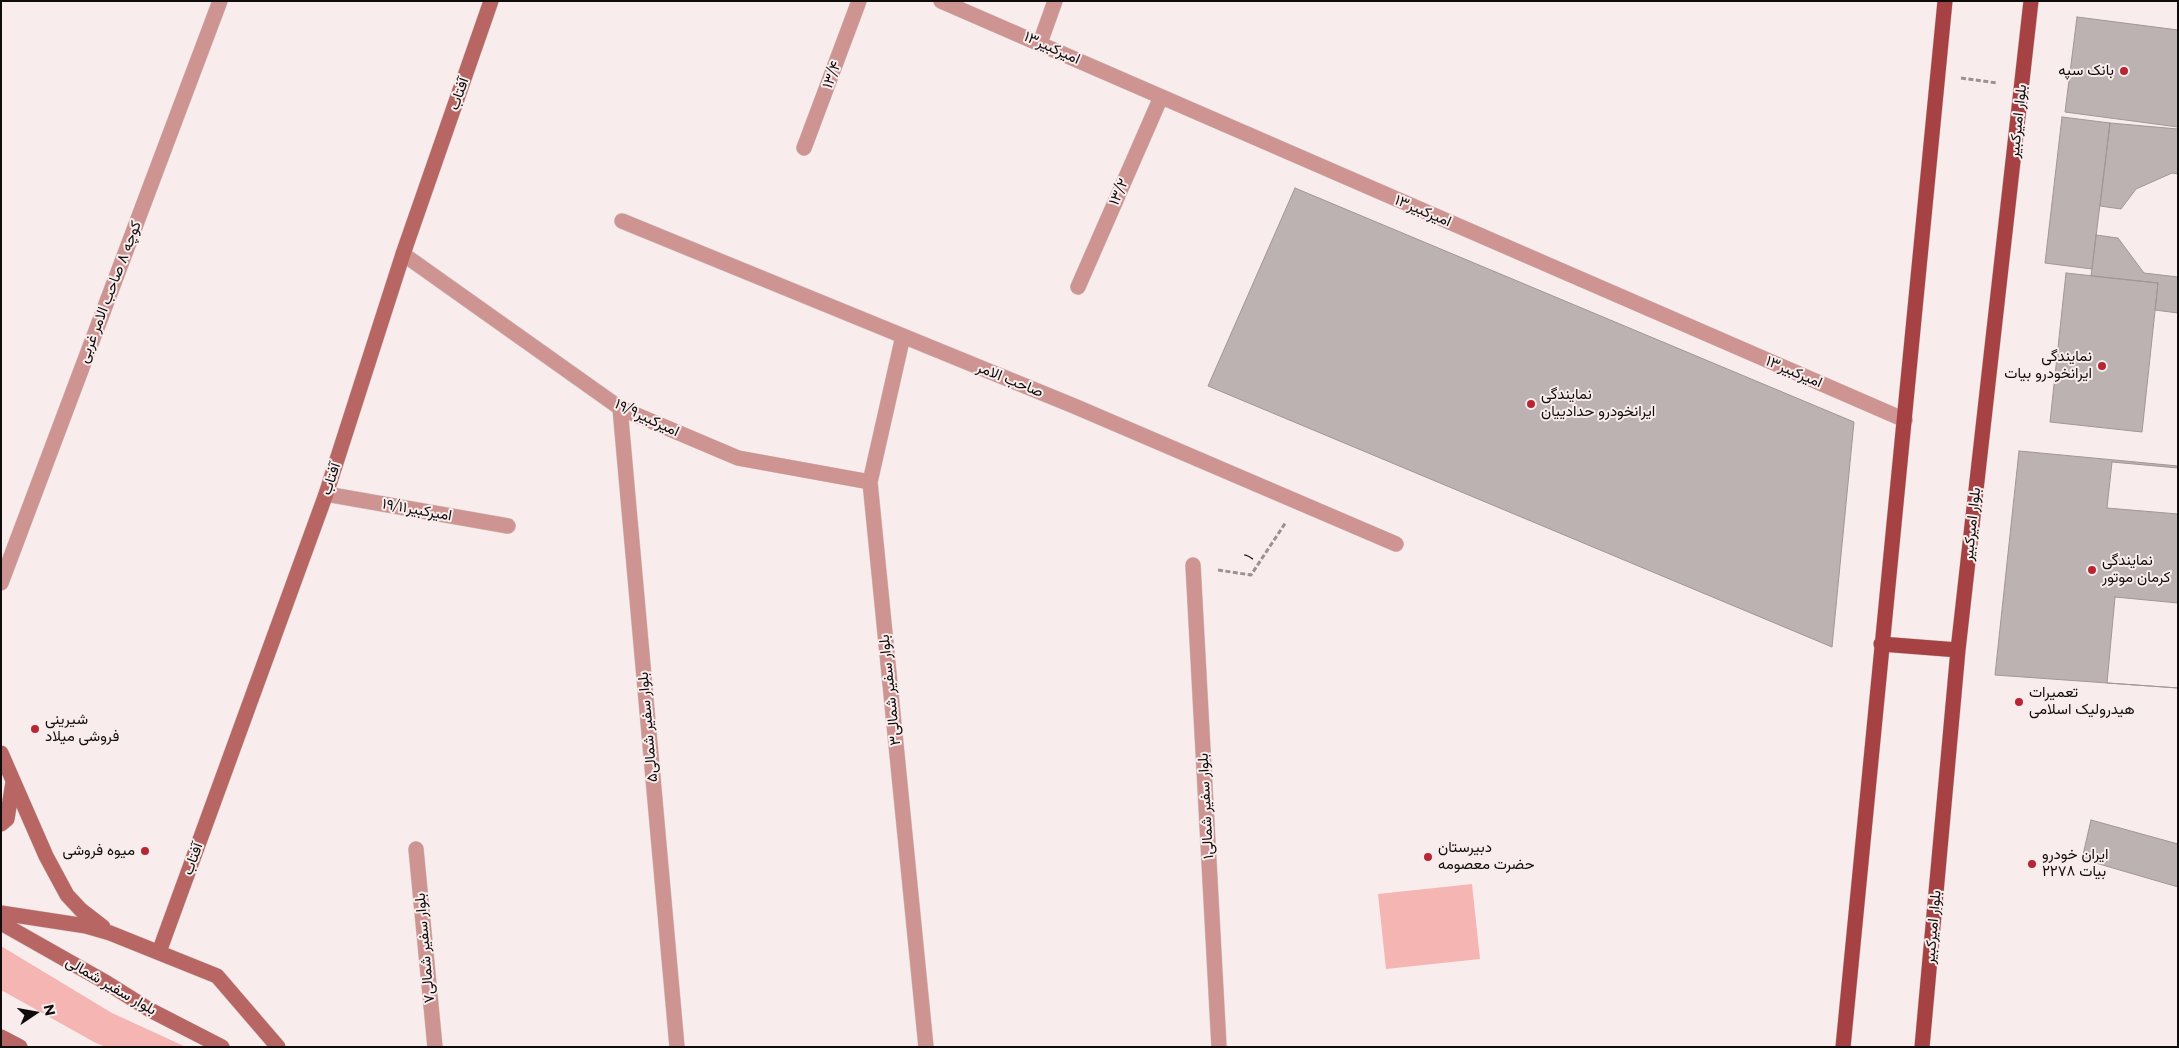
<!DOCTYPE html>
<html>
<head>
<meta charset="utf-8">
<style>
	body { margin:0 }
	#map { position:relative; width:2179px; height:1048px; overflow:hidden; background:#f8edec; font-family:Montserrat,sans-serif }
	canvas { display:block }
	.frame { position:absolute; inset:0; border:2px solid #100c0c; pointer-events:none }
	.north { position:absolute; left:10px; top:988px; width:50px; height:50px; -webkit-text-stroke:4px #f8edec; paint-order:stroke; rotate:78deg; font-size:14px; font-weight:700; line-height:20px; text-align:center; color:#100c0c }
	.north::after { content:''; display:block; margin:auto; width:18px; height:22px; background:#100c0c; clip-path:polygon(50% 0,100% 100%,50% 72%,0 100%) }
</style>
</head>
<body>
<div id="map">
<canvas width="2179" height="1048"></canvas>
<div class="frame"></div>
<div class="north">N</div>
</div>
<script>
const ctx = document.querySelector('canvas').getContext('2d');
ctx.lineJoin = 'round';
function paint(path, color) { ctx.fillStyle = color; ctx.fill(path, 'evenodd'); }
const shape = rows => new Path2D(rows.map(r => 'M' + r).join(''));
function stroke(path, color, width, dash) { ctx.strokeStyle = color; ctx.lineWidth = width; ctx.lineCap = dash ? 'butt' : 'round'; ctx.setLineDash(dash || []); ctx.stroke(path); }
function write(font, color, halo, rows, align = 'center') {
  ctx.font = font + ' Montserrat,Vazirmatn,sans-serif'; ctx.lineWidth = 4; ctx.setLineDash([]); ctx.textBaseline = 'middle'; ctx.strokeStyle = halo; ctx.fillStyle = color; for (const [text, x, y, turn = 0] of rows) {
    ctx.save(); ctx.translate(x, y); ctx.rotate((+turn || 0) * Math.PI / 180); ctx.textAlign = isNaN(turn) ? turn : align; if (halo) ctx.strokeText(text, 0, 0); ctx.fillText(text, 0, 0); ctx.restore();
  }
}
paint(shape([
	[1472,884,1480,959,1386,969,1378,894],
	[1,946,112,1013,186,1047,105,1047,94,1042,1,990]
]), '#f5b6b3');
const building = shape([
	[2077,17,2178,30,2178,127,2065,112,2077,17],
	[2062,117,2110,123,2092,269,2045,263,2062,117],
	[2110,123,2178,129,2178,174,2172,173,2136,189,2121,209,2100,206,2110,123],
	[1295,188,1854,422,1832,647,1208,386,1295,188],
	[2096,235,2118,238,2144,273,2178,277,2178,313,2155,310,2158,283,2091,276,2096,235],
	[2066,273,2158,283,2142,432,2050,422,2066,273],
	[2019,451,2178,466,2178,688,1995,675,2019,451],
	[2112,462,2178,468,2178,514,2107,508,2112,462],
	[2115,597,2178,603,2178,688,2107,683,2115,597],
	[2091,820,2178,844,2178,887,2082,859,2091,820]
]);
paint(building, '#bdb2b2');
stroke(building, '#a09695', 1);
const street = shape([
	[941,1,1905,420],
	[1040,43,1055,1],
	[804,148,859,1],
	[622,221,1074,406,1396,544],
	[403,254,620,408,738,458,870,482],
	[1078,287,1161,97],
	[903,336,870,482,926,1047],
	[620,408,677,1047],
	[326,494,508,526],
	[1193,565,1219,1047],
	[1,583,220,1],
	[416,849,435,1047]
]);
const secondary = shape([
	[1,753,46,856,67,895,81,910,103,927],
	[1,824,7,819,13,782],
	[1,913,86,926,110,933,217,976,278,1047],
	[1,923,107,983,150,1010,222,1047],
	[159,952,326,494,403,254,491,1],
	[1,1037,20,1047]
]);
const primary = shape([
	[1881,644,1958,650],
	[1843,1047,1945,1],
	[1922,1047,1958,650,2031,1]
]);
stroke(street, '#d3c9c8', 16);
stroke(secondary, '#d3c9c8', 16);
stroke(primary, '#d3c9c8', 16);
stroke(shape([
	[1961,78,1997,83],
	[1218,570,1251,575,1286,522]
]), '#9a9291', 3, [5, 2.5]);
stroke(street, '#ce9491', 15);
stroke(secondary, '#b86664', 15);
stroke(primary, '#a64243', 15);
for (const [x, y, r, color] of [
	[2124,71,5,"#b72633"],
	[2102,366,5,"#b72633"],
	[1531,404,5,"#b72633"],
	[2092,570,5,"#b72633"],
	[2019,702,5,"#b72633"],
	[35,729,5,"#b72633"],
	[145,851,5,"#b72633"],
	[1428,857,5,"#b72633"],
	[2032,864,5,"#b72633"]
]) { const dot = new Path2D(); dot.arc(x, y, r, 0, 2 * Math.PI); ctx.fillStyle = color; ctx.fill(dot); stroke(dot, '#f8edec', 2); }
write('15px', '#100c0c', '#f8edec', [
	["امیرکبیر۱۳",1052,48,24],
	["۱۳/۴",832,75,-69],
	["آفتاب",459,94,-71],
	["بلوار امیرکبیر",2018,121,-84],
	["۱۳/۲",1119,192,-66],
	["امیرکبیر۱۳",1423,211,23],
	["کوچه ۸ صاحب الامر غربی",110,292,-69],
	["امیرکبیر۱۳",1794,372,23],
	["صاحب الامر",1010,380,22],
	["امیرکبیر۱۹/۹",647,418,25],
	["آفتاب",331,479,-72],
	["امیرکبیر۱۹/۱۱",417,510,10],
	["بلوار امیرکبیر",1972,524,-84],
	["۱",1249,557,-56],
	["بلوار سفیر شمالی۳",890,690,-96],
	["بلوار سفیر شمالی۵",648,727,-95],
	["بلوار سفیر شمالی۱",1206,806,-93],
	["آفتاب",193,859,-70],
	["بلوار امیرکبیر",1933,927,-85],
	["بلوار سفیر شمالی۷",425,948,-95],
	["بلوار سفیر شمالی",111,986,30]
]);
write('15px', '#100c0c', '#f8edec', [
	["بانک سپه",2114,71,"right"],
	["نمایندگی",2092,357,"right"],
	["ایرانخودرو بیات",2092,374,"right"],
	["نمایندگی",1541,395],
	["ایرانخودرو حدادییان",1541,412],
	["نمایندگی",2102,561],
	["کرمان موتور",2102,578],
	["تعمیرات",2029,693],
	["هیدرولیک اسلامی",2029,710],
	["شیرینی",45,720],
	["فروشی میلاد",45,737],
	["دبیرستان",1438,848],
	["حضرت معصومه",1438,865],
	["میوه فروشی",135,851,"right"],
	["ايران خودرو",2042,855],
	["بیات ۲۲۷۸",2042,872]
], 'left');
</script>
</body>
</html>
